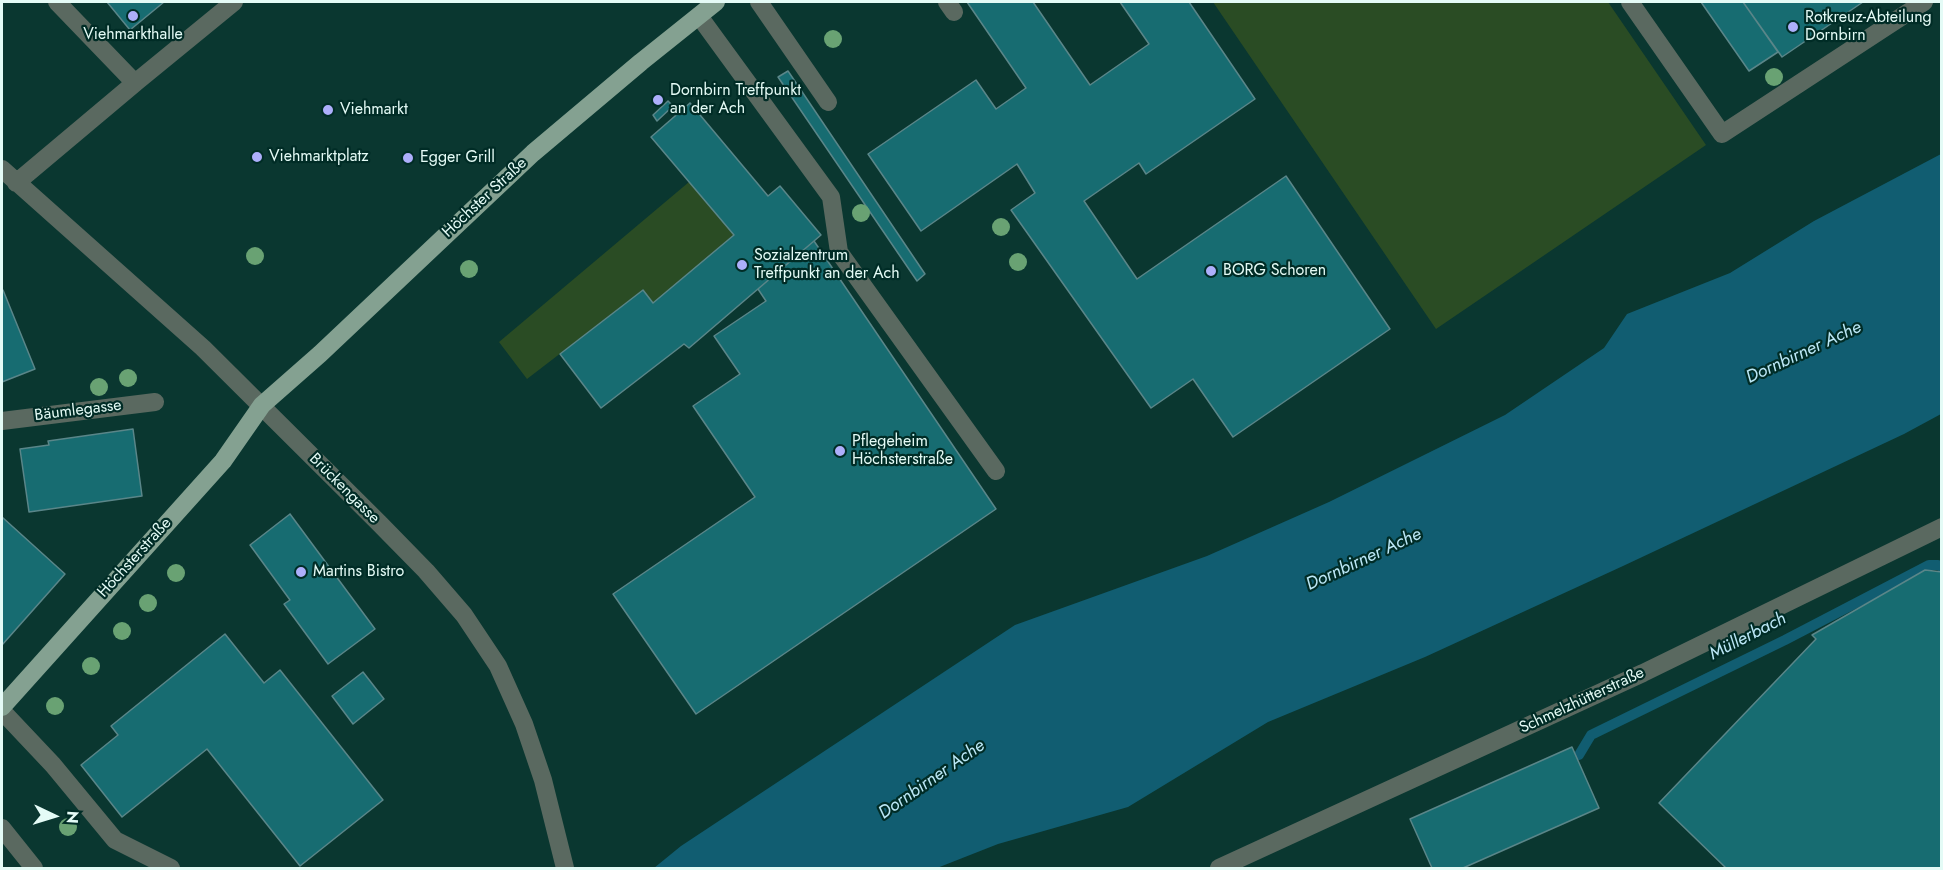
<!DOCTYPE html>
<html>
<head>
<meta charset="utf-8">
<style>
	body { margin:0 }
	#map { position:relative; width:1943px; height:870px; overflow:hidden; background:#0a3730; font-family:Jost,sans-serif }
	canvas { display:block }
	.frame { position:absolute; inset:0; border:3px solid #e4fbf6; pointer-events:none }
	.north { position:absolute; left:24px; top:786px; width:60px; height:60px; -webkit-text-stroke:4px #002c26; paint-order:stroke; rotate:94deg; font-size:16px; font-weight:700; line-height:24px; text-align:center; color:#e4fbf6 }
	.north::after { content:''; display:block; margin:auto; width:21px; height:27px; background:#e4fbf6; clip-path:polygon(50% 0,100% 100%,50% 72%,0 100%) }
</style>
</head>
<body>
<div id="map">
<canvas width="1943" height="870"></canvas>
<div class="frame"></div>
<div class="north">N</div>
</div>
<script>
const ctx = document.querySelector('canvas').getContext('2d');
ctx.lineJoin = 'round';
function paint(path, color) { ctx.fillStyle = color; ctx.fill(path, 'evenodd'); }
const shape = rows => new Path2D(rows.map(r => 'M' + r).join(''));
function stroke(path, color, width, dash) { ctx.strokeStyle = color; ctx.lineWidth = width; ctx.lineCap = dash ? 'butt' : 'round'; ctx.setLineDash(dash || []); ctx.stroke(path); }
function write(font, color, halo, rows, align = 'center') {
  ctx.font = font + ' Jost,sans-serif'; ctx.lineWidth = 4.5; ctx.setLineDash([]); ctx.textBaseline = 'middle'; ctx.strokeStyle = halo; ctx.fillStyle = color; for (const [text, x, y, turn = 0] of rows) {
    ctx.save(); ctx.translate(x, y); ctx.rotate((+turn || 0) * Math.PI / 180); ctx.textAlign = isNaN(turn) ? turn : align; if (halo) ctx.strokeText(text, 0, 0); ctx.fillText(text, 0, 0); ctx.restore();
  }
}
paint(shape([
	[1213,2,1608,2,1706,145,1436,329],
	[689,182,734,235,653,303,643,290,527,379,499,342]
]), '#2a4c24');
paint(shape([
	[1941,154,1941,414,1904,434,1623,566,1425,657,1268,722,1128,807,998,844,937,868,654,868,681,846,1015,625,1207,556,1329,502,1505,415,1604,348,1627,314,1730,273,1814,221]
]), '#115d71');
stroke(shape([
	[1579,755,1591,735,1785,640,1929,565,1938,565,1942,567]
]), '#115d71', 10);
const building = shape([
	[107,2,164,2,130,30,107,2],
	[967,2,1033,2,1090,85,1149,44,1120,2,1189,2,1255,99,1146,174,1139,163,1084,201,1137,279,1286,176,1390,329,1233,437,1193,379,1151,408,1011,210,1035,193,1017,164,921,231,868,154,976,80,996,109,1026,88,967,2],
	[1701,2,1743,2,1778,52,1749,71,1701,2],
	[1743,2,1863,2,1782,57,1743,2],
	[788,71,925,274,917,281,778,77,788,71],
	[668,101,673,106,657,121,653,115,668,101],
	[690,103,768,196,780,186,821,235,689,348,684,344,601,408,560,354,643,290,653,303,734,235,651,137,690,103],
	[814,241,996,509,696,714,613,594,755,497,693,406,740,374,714,336,766,301,758,289,814,241],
	[2,290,3,290,35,369,2,382,2,290],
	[133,429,142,496,29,512,20,449,49,445,48,441,133,429],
	[290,514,375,629,328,664,284,604,290,600,250,545,290,514],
	[2,517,65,574,2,645,2,517],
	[1925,570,1942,572,1942,868,1726,868,1659,803,1816,639,1812,635,1925,570],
	[225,634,264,683,280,670,383,800,300,866,207,749,122,817,81,765,118,735,111,726,225,634],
	[363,672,384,699,353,724,332,696,363,672],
	[1572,747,1599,808,1463,868,1432,868,1410,819,1572,747]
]);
paint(building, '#176c71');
stroke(building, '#5a8689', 1.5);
stroke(shape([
	[759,2,828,102],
	[947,2,954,12],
	[1630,2,1722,134,1924,2],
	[699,16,831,197,839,252,996,471],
	[135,83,234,2],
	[2,169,203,348,379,523,426,571,464,615,498,666,524,724,543,780,565,868],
	[16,183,135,83,57,2],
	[2,421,155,402],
	[2,711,53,765,115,840,171,868],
	[2,828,34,868],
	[1219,868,1643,673,1942,527]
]), '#5a6960', 18);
stroke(shape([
	[2,707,223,461,262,405,320,354,533,153,641,62,716,2]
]), '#84a191', 18);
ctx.fillStyle = '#69a273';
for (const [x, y] of [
	[833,39],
	[1774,77],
	[861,213],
	[1001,227],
	[255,256],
	[1018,262],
	[469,269],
	[128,378],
	[99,387],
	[176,573],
	[148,603],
	[122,631],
	[91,666],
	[55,706],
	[68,827]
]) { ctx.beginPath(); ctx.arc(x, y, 9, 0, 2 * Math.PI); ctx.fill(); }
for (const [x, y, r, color] of [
	[133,16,6,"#adaffb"],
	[1793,27,6,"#adaffb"],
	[658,100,6,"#adaffb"],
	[328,110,6,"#adaffb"],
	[257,157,6,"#adaffb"],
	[408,158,6,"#adaffb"],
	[742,265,6,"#adaffb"],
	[1211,271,6,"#adaffb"],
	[840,451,6,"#adaffb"],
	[301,572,6,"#adaffb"]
]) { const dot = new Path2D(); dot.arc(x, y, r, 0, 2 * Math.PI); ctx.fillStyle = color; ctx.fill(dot); stroke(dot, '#002c26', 2); }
write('16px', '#e4fbf6', '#002c26', [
	["Rotkreuz-Abteilung",1805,18],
	["Dornbirn",1805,36],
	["Viehmarkthalle",133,35,"center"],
	["Dornbirn Treffpunkt",670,91],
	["an der Ach",670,109],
	["Viehmarkt",340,110],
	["Viehmarktplatz",269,157],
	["Egger Grill",420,158],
	["Sozialzentrum",754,256],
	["Treffpunkt an der Ach",754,274],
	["BORG Schoren",1223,271],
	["Pflegeheim",852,442],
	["Höchsterstraße",852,460],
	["Martins Bistro",313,572]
], 'left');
write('16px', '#e4fbf6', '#002c26', [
	["Höchster Straße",485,198,-43],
	["Bäumlegasse",78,411,-7],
	["Brückengasse",344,489,45],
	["Höchsterstraße",135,558,-48],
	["Schmelzhütterstraße",1582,701,-25]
]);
write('italic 18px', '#bce8f7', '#002c26', [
	["Dornbirner Ache",1804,353,-25],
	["Dornbirner Ache",1364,560,-25],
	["Müllerbach",1748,637,-27],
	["Dornbirner Ache",932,780,-35]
]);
</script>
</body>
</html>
